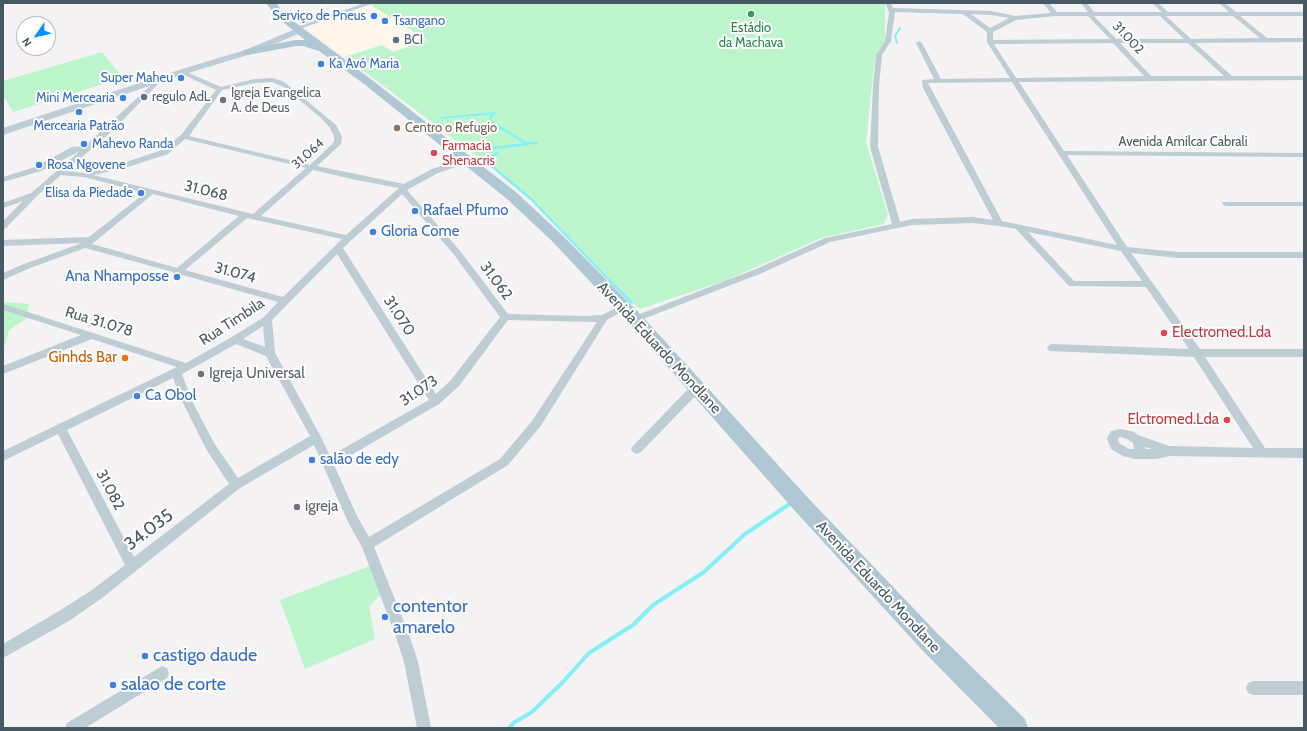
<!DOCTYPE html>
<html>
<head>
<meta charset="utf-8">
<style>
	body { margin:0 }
	#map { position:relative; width:1307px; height:731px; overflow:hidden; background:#f4f2f2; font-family:Cabin,sans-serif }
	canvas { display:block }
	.frame { position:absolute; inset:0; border:4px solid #475962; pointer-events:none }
	.north { position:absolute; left:16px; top:16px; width:40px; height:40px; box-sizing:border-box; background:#fff; border:1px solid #b5bdc0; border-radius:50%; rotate:236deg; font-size:11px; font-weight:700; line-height:16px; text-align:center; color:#475962 }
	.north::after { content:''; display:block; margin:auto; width:14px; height:18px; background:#0391fc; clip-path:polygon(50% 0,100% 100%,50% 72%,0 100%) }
</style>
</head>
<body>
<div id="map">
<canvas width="1307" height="731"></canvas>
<div class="frame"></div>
<div class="north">N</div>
</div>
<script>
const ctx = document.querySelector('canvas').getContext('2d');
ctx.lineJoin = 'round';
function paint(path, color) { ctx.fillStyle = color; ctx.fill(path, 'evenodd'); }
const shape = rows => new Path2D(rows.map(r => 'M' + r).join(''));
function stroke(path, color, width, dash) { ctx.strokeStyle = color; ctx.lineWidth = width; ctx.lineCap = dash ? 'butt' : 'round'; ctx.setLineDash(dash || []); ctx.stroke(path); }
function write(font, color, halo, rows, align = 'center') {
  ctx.font = font + ' Cabin,sans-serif'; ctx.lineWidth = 4; ctx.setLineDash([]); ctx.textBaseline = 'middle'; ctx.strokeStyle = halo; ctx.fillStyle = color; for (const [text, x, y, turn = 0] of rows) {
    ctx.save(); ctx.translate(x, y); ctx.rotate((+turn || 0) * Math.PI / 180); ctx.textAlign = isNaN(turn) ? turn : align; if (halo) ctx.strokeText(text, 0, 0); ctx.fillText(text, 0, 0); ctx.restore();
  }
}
paint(shape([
	[371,5,427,40,393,52,382,45,345,57,306,28]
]), '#fef6eb');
paint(shape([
	[375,3,885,3,885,37,887,41,875,57,866,142,888,215,884,224,821,238,727,280,640,309,531,200,498,172,345,57,382,45,393,52,427,40,371,5],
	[102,52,123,78,13,112,3,95,3,81],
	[3,302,29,304,26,319,9,330,5,345,3,347],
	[370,566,381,595,369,606,375,639,305,669,280,600]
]), '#bcf5cb');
stroke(shape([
	[897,43,895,36,900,28],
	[442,118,494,113],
	[495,124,490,120,490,117,495,113]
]), '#85eef7', 2);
stroke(shape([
	[493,123,526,143,537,143],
	[493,148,528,144],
	[498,153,488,159,488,163,531,199,610,281]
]), '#85eef7', 2.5);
stroke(shape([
	[609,280,632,303]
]), '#85eef7', 3);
stroke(shape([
	[509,728,515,722,532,712,563,682,589,653,633,625,653,605,704,572,745,534,791,503]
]), '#85eef7', 4);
paint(shape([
	[365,3,374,3,299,29,294,28,365,3],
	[885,3,891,3,893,8,991,11,1015,16,1051,13,1043,3,1049,3,1057,12,1088,12,1081,3,1087,3,1094,12,1162,12,1152,3,1158,3,1168,12,1229,12,1219,3,1225,3,1236,12,1304,12,1304,16,1240,16,1267,38,1304,38,1304,42,1195,43,1232,76,1304,76,1304,80,1019,82,1064,151,1304,153,1304,157,1067,155,1127,247,1178,252,1304,252,1304,258,1178,258,1131,253,1200,349,1304,349,1304,357,1205,357,1265,448,1304,448,1304,458,1169,456,1157,459,1135,459,1123,456,1111,449,1107,439,1108,436,1111,431,1121,429,1134,432,1138,435,1169,446,1253,448,1194,357,1049,351,1047,348,1049,345,1052,344,1189,349,1146,287,1069,286,1016,229,999,226,973,223,912,225,830,242,762,273,638,321,632,321,630,319,632,317,756,269,825,238,892,224,870,147,873,86,876,55,885,41,889,12,885,3],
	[895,12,963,14,987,32,987,42,1010,78,941,79,922,43,919,41,916,43,934,79,922,80,923,88,993,220,973,217,912,219,900,222,878,147,879,86,882,55,891,41,895,12],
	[971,14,991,15,1009,18,990,28,971,14],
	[1055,16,1088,16,1110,39,993,40,993,32,1016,20,1055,16],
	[1094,16,1160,16,1184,39,1116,39,1094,16],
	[1166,16,1233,16,1260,38,1191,39,1166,16],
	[1113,43,1144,76,1016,78,994,44,1113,43],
	[1120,43,1188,43,1224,76,1151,76,1120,43],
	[1012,82,1117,245,1002,221,928,83,1012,82],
	[1028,232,1121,251,1142,281,1074,281,1028,232],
	[1121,437,1127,439,1133,443,1134,449,1129,449,1119,443,1118,438,1121,437],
	[1145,447,1152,449,1145,449,1145,447],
	[180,71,184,71,221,87,255,79,272,78,282,81,288,85,325,116,336,125,342,137,341,144,317,166,404,184,432,169,465,158,471,158,471,162,438,173,407,190,461,252,508,314,585,316,602,315,622,305,627,308,625,310,607,320,540,427,508,465,374,547,410,637,418,662,431,728,417,728,404,662,396,637,362,547,349,524,314,445,240,488,102,598,69,621,3,658,3,644,59,611,92,590,125,565,58,434,3,461,3,451,177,367,92,339,3,374,3,366,81,335,3,310,3,304,186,363,232,337,264,317,278,302,179,274,174,274,173,272,85,248,30,268,3,280,3,273,24,264,82,243,3,246,3,240,89,237,145,193,84,177,61,175,38,195,6,228,3,229,3,221,23,201,3,208,3,203,31,193,80,151,41,171,3,182,3,177,35,167,72,147,85,146,160,77,162,78,162,80,110,133,66,171,83,173,120,164,162,150,181,135,216,90,180,73,180,71],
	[272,82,284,87,321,118,330,128,334,137,334,142,329,147,310,165,189,136,222,90,255,83,272,82],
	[185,139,306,168,253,214,93,175,125,168,168,154,185,139],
	[313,170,356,180,399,188,346,235,261,216,313,170],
	[153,194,239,216,177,268,92,244,153,194],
	[402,194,455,256,500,317,451,380,436,394,343,248,402,194],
	[247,218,342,239,283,297,185,270,247,218],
	[337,254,429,400,330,456,320,435,275,353,272,320,337,254],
	[508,320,597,322,532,421,500,459,369,537,357,516,334,465,439,404,459,386,508,320],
	[263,326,265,347,243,339,263,326],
	[236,344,266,356,310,436,238,478,214,443,192,401,182,374,236,344],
	[173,378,182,401,206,449,229,484,134,557,67,430,173,378],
	[1223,202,1304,202,1304,206,1226,206,1222,204,1223,202],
	[697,383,701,384,702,387,701,390,641,452,637,454,633,452,631,449,633,446,693,384,697,383],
	[162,666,167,668,169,673,167,678,85,728,65,728,67,723,162,666],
	[1253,681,1304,681,1304,695,1253,695,1248,693,1246,688,1248,683,1253,681]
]), '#beccd3');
paint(shape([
	[300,27,303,28,304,30,303,32,251,54,185,74,3,135,3,128,179,70,245,50,300,27]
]), '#bdcdd7');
paint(shape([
	[266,3,276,3,284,14,372,80,517,193,563,236,641,315,810,500,938,634,1025,719,1028,728,999,728,922,650,796,512,629,323,553,242,507,199,364,84,319,51,303,46,296,46,248,55,244,54,243,52,244,50,248,49,296,40,305,40,278,18,266,3]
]), '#afc6d3');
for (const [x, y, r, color] of [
	[751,14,4,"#2e9e5b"],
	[374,16,4,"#3f7fe0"],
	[385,21,4,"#3f7fe0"],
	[396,40,4,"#5c6f8a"],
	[321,64,4,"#3f7fe0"],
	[181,78,4,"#3f7fe0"],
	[144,97,4,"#5c6f8a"],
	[123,98,4,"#3f7fe0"],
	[223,100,4,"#6b7280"],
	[79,112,4,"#3f7fe0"],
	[397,128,4,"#8d6e63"],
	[84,144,4,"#3f7fe0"],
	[434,153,4,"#e0444e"],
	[39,165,4,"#3f7fe0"],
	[141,193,4,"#3f7fe0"],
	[415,211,4,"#3f7fe0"],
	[373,232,4,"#3f7fe0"],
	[177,277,4,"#3f7fe0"],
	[1164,333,4,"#e0444e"],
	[125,358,4,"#e8710a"],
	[201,374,4,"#6b7280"],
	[137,396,4,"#3f7fe0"],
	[1227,420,4,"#e0444e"],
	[312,460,4,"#3f7fe0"],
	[297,507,4,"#6b7280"],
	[385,617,4,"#3f7fe0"],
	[145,656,4,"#3f7fe0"],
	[113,685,4,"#3f7fe0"]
]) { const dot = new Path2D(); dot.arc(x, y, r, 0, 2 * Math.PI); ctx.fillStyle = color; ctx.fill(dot); stroke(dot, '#fff', 1.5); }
write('13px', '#366cbe', '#fff', [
	["Serviço de Pneus",366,16],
	["Tsangano",393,21,"left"],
	["Ka Avó Maria",329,64,"left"],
	["Super Maheu",173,78],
	["Mini Mercearia",115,98],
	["Mercearia Patrão",79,126,"center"],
	["Mahevo Randa",92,144,"left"],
	["Rosa Ngovene",47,165,"left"],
	["Elisa da Piedade",133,193]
], 'right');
write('13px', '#27864d', '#fff', [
	["Estádio",751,28],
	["da Machava",751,43]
]);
write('13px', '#475962', '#fff', [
	["31.002",1128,38,47],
	["Avenida Amilcar Cabrali",1183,142],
	["31.064",308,154,-42]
]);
write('13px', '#4e5e75', '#fff', [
	["BCI",404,40],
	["regulo AdL",152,97]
], 'left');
write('13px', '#5b616d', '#fff', [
	["Igreja Evangelica",231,93],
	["A. de Deus",231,108]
], 'left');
write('13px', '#785e54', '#fff', [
	["Centro o Refugio",405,128]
], 'left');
write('13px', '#be3a42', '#fff', [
	["Farmacia",442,146],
	["Shenacris",442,161]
], 'left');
write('15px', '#475962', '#fff', [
	["31.068",206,191,14],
	["31.074",235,273,15],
	["31.062",496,281,53],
	["31.070",399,316,57],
	["Rua 31.078",99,322,17],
	["Rua Timbila",232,322,-33],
	["Avenida Eduardo Mondlane",659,348,47],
	["31.073",419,391,-34],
	["31.082",110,490,62],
	["Avenida Eduardo Mondlane",878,587,47]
]);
write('15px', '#366cbe', '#fff', [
	["Rafael Pfumo",423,211],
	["Gloria Come",381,232],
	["Ana Nhamposse",169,277,"right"],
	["Ca Obol",145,396],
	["salão de edy",320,460]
], 'left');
write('15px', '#be3a42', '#fff', [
	["Electromed.Lda",1172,333],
	["Elctromed.Lda",1219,420,"right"]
], 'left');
write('15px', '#c56008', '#fff', [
	["Ginhds Bar",117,358]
], 'right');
write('15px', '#5b616d', '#fff', [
	["Igreja Universal",209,374],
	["igreja",305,507]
], 'left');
write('18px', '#475962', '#fff', [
	["34.035",149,530,-37]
]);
write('18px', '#366cbe', '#fff', [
	["contentor",393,607],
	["amarelo",393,628],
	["castigo daude",153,656],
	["salao de corte",121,685]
], 'left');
</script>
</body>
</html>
